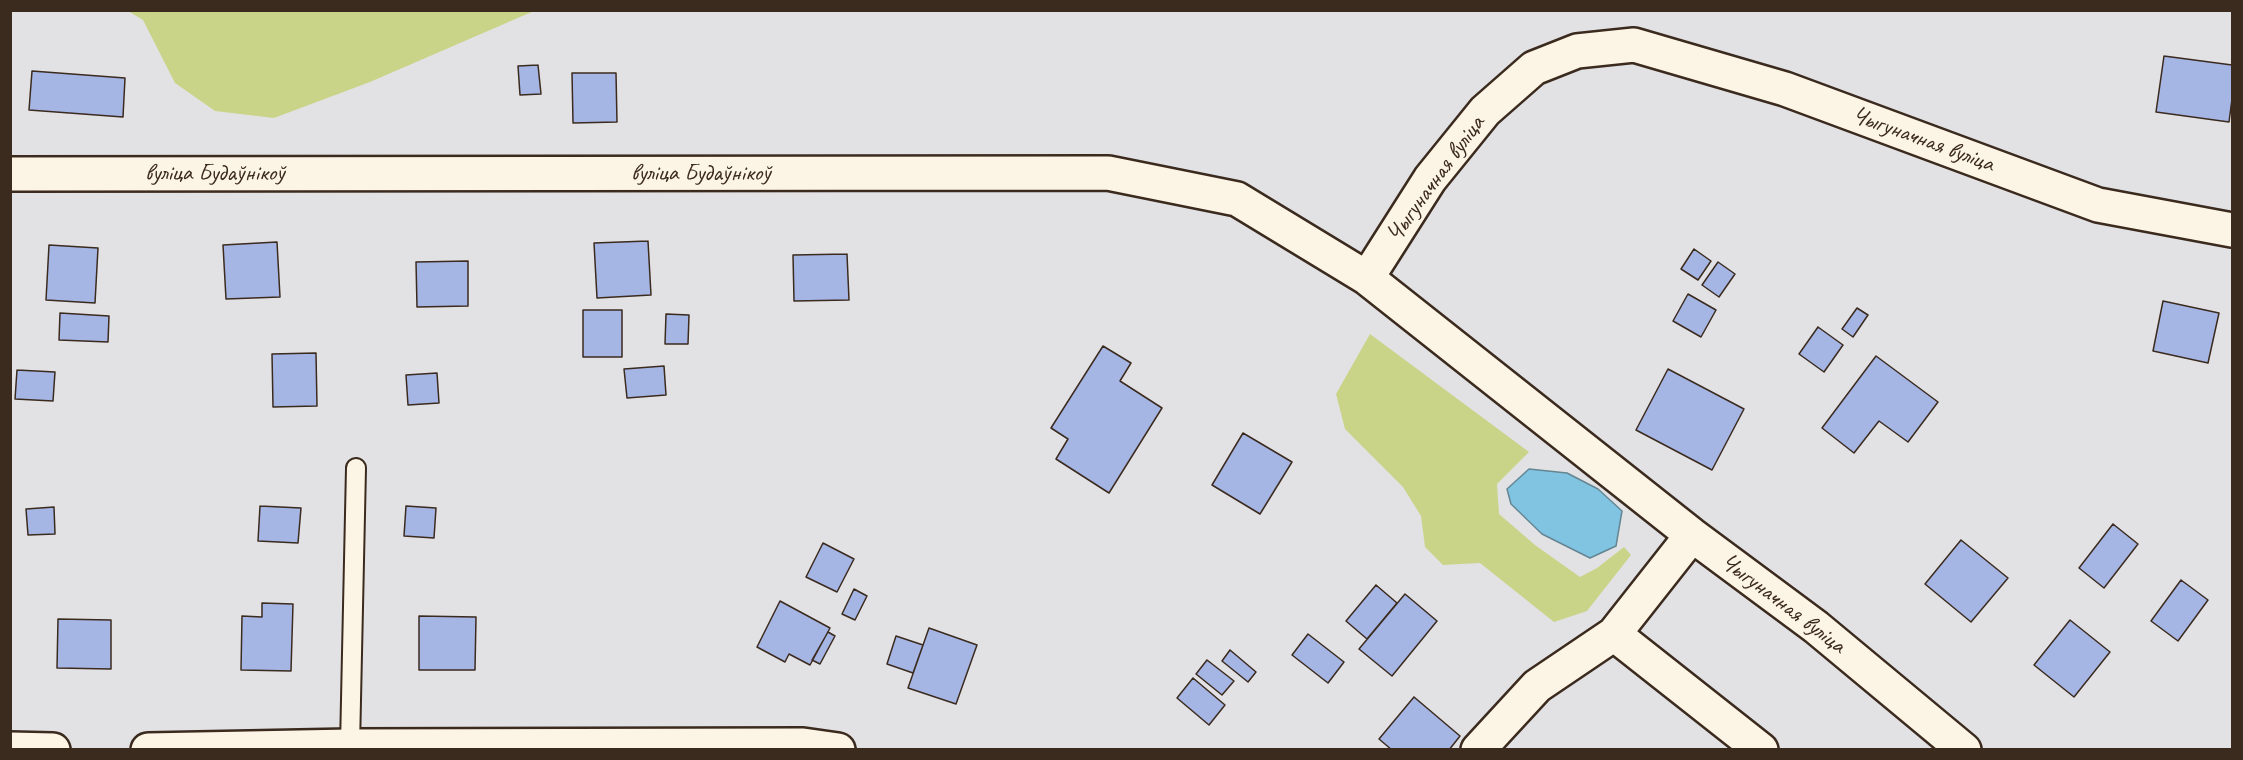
<!DOCTYPE html>
<html>
<head>
<meta charset="utf-8">
<style>
	body { margin:0 }
	#map { position:relative; width:2243px; height:760px; overflow:hidden; background:#e2e2e5; font-family:Caveat,sans-serif }
	canvas { display:block }
	.frame { position:absolute; inset:0; border:12px solid #3b2a1e; pointer-events:none }
</style>
</head>
<body>
<div id="map">
<canvas width="2243" height="760"></canvas>
<div class="frame"></div>
</div>
<script>
const ctx = document.querySelector('canvas').getContext('2d');
ctx.lineJoin = 'round';
function paint(path, color) { ctx.fillStyle = color; ctx.fill(path, 'evenodd'); }
const shape = rows => new Path2D(rows.map(r => 'M' + r).join(''));
function stroke(path, color, width, dash) { ctx.strokeStyle = color; ctx.lineWidth = width; ctx.lineCap = dash ? 'butt' : 'round'; ctx.setLineDash(dash || []); ctx.stroke(path); }
function write(font, color, halo, rows, align = 'center') {
  ctx.font = font + ' Caveat,sans-serif'; ctx.lineWidth = 4.5; ctx.setLineDash([]); ctx.textBaseline = 'middle'; ctx.strokeStyle = halo; ctx.fillStyle = color; for (const [text, x, y, turn = 0] of rows) {
    ctx.save(); ctx.translate(x, y); ctx.rotate((+turn || 0) * Math.PI / 180); ctx.textAlign = isNaN(turn) ? turn : align; if (halo) ctx.strokeText(text, 0, 0); ctx.fillText(text, 0, 0); ctx.restore();
  }
}
paint(shape([
	[128,11,534,11,370,82,274,118,215,111,175,83,143,20],
	[1370,334,1529,452,1497,484,1499,514,1535,545,1580,577,1597,568,1624,547,1631,555,1587,611,1554,622,1480,563,1443,565,1425,547,1421,516,1403,487,1345,429,1336,394]
]), '#cad488');
const water = shape([
	[1529,469,1567,473,1598,489,1622,511,1616,546,1590,558,1542,534,1511,504,1507,489,1529,469]
]);
paint(water, '#80c4e1');
stroke(water, '#648693', 1.5);
const building = shape([
	[2164,56,2232,65,2232,99,2229,122,2156,112,2164,56],
	[538,65,541,94,520,95,518,66,538,65],
	[32,71,125,78,123,117,29,110,32,71],
	[572,73,616,73,617,122,573,123,572,73],
	[648,241,651,295,597,298,594,243,648,241],
	[277,242,280,297,226,299,223,245,277,242],
	[49,245,98,248,95,303,46,300,49,245],
	[1694,249,1711,261,1698,280,1681,269,1694,249],
	[847,254,849,300,794,301,793,255,847,254],
	[468,261,468,306,417,307,416,262,468,261],
	[1718,262,1735,274,1719,297,1702,285,1718,262],
	[1688,294,1716,310,1701,337,1673,321,1688,294],
	[2163,301,2219,313,2208,363,2153,351,2163,301],
	[1857,308,1868,315,1853,337,1842,329,1857,308],
	[583,310,622,310,622,357,583,357,583,310],
	[60,313,109,316,108,342,59,340,60,313],
	[666,314,689,315,688,344,665,344,666,314],
	[1818,327,1843,345,1824,372,1799,354,1818,327],
	[1103,346,1131,363,1120,381,1162,408,1109,493,1056,459,1068,439,1051,428,1103,346],
	[316,353,317,406,273,407,272,354,316,353],
	[1876,356,1938,402,1908,442,1879,421,1854,453,1822,428,1876,356],
	[664,366,666,395,627,398,624,369,664,366],
	[1668,369,1744,409,1712,470,1636,430,1668,369],
	[17,370,55,372,53,401,15,399,17,370],
	[437,373,439,403,408,405,406,375,437,373],
	[1243,433,1292,462,1260,514,1212,485,1243,433],
	[260,506,301,508,298,543,258,541,260,506],
	[406,506,436,508,434,538,404,536,406,506],
	[54,507,55,534,28,535,26,509,54,507],
	[2113,524,2138,544,2104,588,2079,568,2113,524],
	[1961,540,2008,578,1971,622,1925,584,1961,540],
	[823,543,854,559,837,592,806,577,823,543],
	[2181,580,2208,600,2178,641,2151,621,2181,580],
	[1376,585,1397,603,1367,639,1346,621,1376,585],
	[854,589,867,596,855,620,842,614,854,589],
	[1405,594,1437,621,1392,676,1359,649,1405,594],
	[780,601,830,628,810,665,789,654,785,662,757,647,780,601],
	[262,603,293,604,291,671,241,670,242,616,262,617,262,603],
	[419,616,476,617,475,670,419,670,419,616],
	[58,619,111,620,111,669,57,668,58,619],
	[2070,620,2110,652,2074,697,2034,665,2070,620],
	[929,628,977,645,956,704,908,688,929,628],
	[828,632,835,636,820,664,812,660,828,632],
	[1308,634,1344,662,1328,683,1292,655,1308,634],
	[896,636,923,645,913,673,887,664,896,636],
	[1230,650,1256,672,1248,682,1222,661,1230,650],
	[1207,660,1234,681,1222,695,1196,674,1207,660],
	[1193,678,1225,705,1209,725,1177,698,1193,678],
	[1414,697,1460,736,1449,750,1392,750,1379,739,1414,697]
]);
paint(building, '#a5b5e4');
stroke(building, '#3b2a1e', 1.5);
const lane = shape([
	[350,746,356,468]
]);
const street = shape([
	[10,174,1108,173,1237,199,1367,278,1692,535,1816,627,1964,750],
	[1367,278,1430,179,1485,111,1534,68,1577,51,1634,45,1785,89,2098,205,2232,230],
	[1614,634,1692,535],
	[10,749,53,750],
	[148,750,350,746,803,745,838,750],
	[1478,750,1537,686,1614,634,1761,750]
]);
stroke(lane, '#3b2a1e', 22);
stroke(street, '#3b2a1e', 38);
stroke(lane, '#fcf5e5', 18);
stroke(street, '#fcf5e5', 33);
write('24px', '#3b2a1e', '#fcf5e5', [
	["Чыгуначная вуліца",1923,140,20],
	["вуліца Будаўнікоў",215,174],
	["вуліца Будаўнікоў",701,174],
	["Чыгуначная вуліца",1436,179,-54],
	["Чыгуначная вуліца",1783,604,37]
]);
</script>
</body>
</html>
